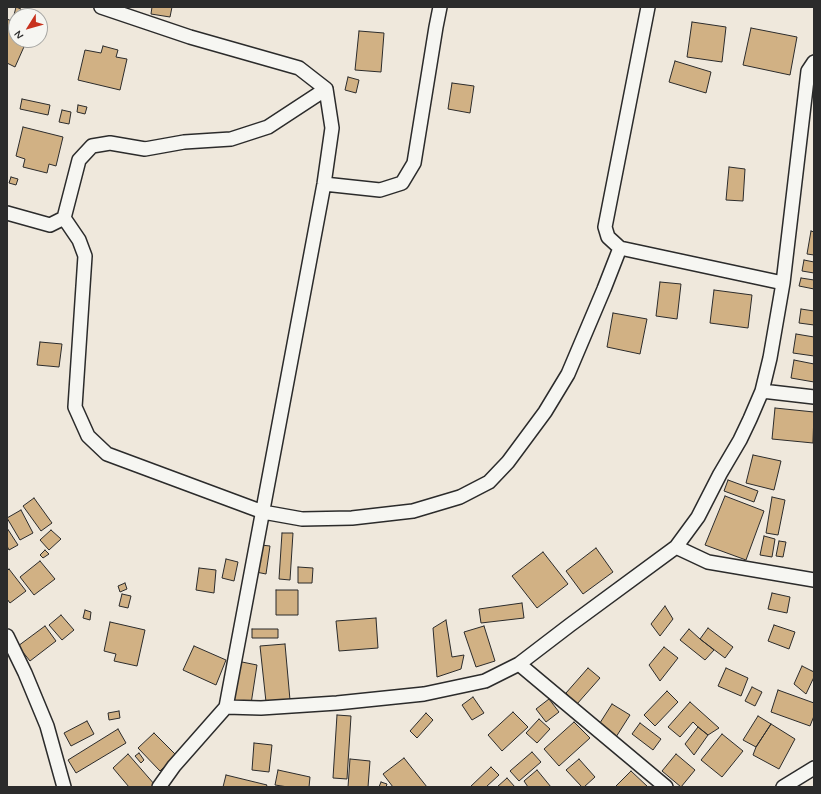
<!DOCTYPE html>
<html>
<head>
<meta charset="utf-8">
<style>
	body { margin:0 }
	#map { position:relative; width:821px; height:794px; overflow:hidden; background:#efe8dc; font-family:Mynerve,sans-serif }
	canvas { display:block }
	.frame { position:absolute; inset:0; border:8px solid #2b2b2b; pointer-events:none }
	.north { position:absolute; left:8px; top:8px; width:40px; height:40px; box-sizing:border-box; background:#f6f6f2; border:1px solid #a5a5a2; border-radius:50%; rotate:233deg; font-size:11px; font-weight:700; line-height:16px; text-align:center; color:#2b2b2b }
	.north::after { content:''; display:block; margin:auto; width:14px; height:18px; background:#c8321e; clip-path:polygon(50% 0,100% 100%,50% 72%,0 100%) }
</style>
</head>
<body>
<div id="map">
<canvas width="821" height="794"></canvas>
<div class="frame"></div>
<div class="north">N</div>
</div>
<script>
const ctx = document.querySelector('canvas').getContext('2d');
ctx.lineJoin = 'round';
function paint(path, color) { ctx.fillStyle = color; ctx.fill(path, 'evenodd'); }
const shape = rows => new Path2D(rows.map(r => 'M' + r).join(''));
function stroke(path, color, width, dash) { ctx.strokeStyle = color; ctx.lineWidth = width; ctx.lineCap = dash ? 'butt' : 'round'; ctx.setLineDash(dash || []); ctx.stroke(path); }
const building = shape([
	[16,7,21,9,19,16,14,15,16,7],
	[152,7,172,7,170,17,151,14,152,7],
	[7,19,16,23,16,40,27,40,15,67,7,63,7,19],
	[692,22,726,27,722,62,687,57,692,22],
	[751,28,797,37,790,75,743,65,751,28],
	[359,31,384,33,381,72,355,70,359,31],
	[103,46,118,50,116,57,127,59,120,90,78,80,85,50,101,53,103,46],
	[675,61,711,72,706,93,669,82,675,61],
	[348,77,359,80,356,93,345,90,348,77],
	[452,83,474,86,470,113,448,109,452,83],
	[22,99,50,105,48,115,20,109,22,99],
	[78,105,87,107,85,114,77,112,78,105],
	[62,110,71,112,69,124,59,122,62,110],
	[23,127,63,137,56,166,49,164,47,173,23,167,25,159,16,156,23,127],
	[729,167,745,169,743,201,726,200,729,167],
	[11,177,18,179,16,185,9,183,11,177],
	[811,231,814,232,814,255,807,254,811,231],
	[804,260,814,262,814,273,802,271,804,260],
	[801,278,814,280,814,289,799,286,801,278],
	[660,282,681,284,677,319,656,316,660,282],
	[714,290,752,295,748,328,710,323,714,290],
	[801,309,814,311,814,325,799,323,801,309],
	[613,313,647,319,640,354,607,347,613,313],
	[796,334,814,337,814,356,793,353,796,334],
	[40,342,62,344,59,367,37,365,40,342],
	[794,360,814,364,814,382,791,378,794,360],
	[775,408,814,412,813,443,772,439,775,408],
	[753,455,781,461,774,490,746,483,753,455],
	[728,480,758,491,754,502,724,491,728,480],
	[725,496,764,511,746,560,705,545,725,496],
	[772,497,785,500,778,535,766,533,772,497],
	[34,498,52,523,41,531,23,506,34,498],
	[21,510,33,533,20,540,7,518,21,510],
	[7,528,18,545,9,550,7,546,7,528],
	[51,530,61,539,49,550,40,540,51,530],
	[282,533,293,533,290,580,279,579,282,533],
	[764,536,775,539,772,557,760,555,764,536],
	[779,541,786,542,783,557,776,556,779,541],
	[261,545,270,546,266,574,256,572,261,545],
	[596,548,613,572,583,594,566,571,596,548],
	[45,550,49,554,43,558,40,555,45,550],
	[543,552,568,584,537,608,512,576,543,552],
	[226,559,238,562,234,581,222,578,226,559],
	[40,561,55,579,34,595,20,577,40,561],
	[298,567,313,568,312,583,298,583,298,567],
	[199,568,216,570,214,593,196,590,199,568],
	[9,569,26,591,10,603,7,599,7,571,9,569],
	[125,583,127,589,120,592,118,586,125,583],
	[276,590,298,590,298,615,276,615,276,590],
	[772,593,790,597,787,613,768,609,772,593],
	[122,594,131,596,128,608,119,606,122,594],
	[522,603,524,618,481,623,479,609,522,603],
	[665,606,673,619,660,636,651,624,665,606],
	[85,610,91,612,90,620,83,618,85,610],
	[61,615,74,630,62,640,49,625,61,615],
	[376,618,378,648,339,651,336,621,376,618],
	[446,620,452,657,464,655,461,669,437,677,433,628,446,620],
	[110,622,145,630,137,666,114,661,116,654,104,651,110,622],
	[774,625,795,632,789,649,768,641,774,625],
	[45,626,56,641,30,661,18,646,45,626],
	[484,626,495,661,476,667,464,632,484,626],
	[708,628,733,647,725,658,700,639,708,628],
	[252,629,278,629,278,638,252,638,252,629],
	[689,629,700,639,714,650,705,660,680,640,689,629],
	[285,644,290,700,266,702,260,646,285,644],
	[194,646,226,660,216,685,183,670,194,646],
	[664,647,678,658,660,681,649,665,664,647],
	[237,661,257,665,251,704,231,701,237,661],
	[802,666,814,672,814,677,806,694,794,684,802,666],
	[588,668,600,678,577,704,566,693,588,668],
	[726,668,748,678,741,696,718,686,726,668],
	[752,687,762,692,755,706,745,701,752,687],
	[778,690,814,703,814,716,810,726,771,712,778,690],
	[667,691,678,702,655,726,644,715,667,691],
	[473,697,484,713,472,720,462,705,473,697],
	[549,699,559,712,546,722,536,709,549,699],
	[690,702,719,728,708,735,698,727,693,722,680,737,668,727,690,702],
	[612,704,630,715,616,737,598,726,612,704],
	[119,711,120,718,109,720,108,713,119,711],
	[513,712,528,727,502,751,488,735,513,712],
	[426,713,433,720,417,738,410,731,426,713],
	[337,715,351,716,347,779,333,778,337,715],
	[758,716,771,724,756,747,743,740,758,716],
	[539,719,550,729,537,743,526,733,539,719],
	[87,721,94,734,71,746,64,733,87,721],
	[574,722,590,738,559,766,544,749,574,722],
	[640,723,661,739,653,750,632,734,640,723],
	[771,724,795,739,779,769,753,755,756,747,771,724],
	[698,727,708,735,694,755,685,744,698,727],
	[118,729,126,743,76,773,68,760,118,729],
	[154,733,176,755,160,771,138,748,154,733],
	[722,734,743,751,722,777,701,760,722,734],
	[254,743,272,745,269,772,252,770,254,743],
	[532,752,541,762,519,781,510,771,532,752],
	[139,753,144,760,141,763,135,756,139,753],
	[128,754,155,785,152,787,129,787,113,768,128,754],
	[676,754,695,770,681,787,662,771,676,754],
	[404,758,427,787,393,787,383,774,404,758],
	[350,759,370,761,368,787,348,787,350,759],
	[579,759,595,777,584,787,582,787,566,770,579,759],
	[491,767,499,775,486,787,470,787,491,767],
	[278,770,310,777,309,787,288,787,275,785,278,770],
	[537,770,551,787,528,787,524,781,537,770],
	[631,771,648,787,615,787,631,771],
	[226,775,267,785,266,787,223,787,226,775],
	[507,778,515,787,497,787,507,778],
	[381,782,387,784,386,787,379,787,381,782]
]);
paint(building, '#d1b184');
stroke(building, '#2b2b2b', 1);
const minor = shape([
	[101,7,190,37,299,68,326,89,332,128,324,184,226,707],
	[648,7,605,227,608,237,620,248,783,283],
	[324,184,380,190,402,183,414,163,436,27,440,7],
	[7,213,50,225,64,218,79,160,92,146,110,143,145,149,184,142,231,139,268,127,326,89],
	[64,218,79,240,85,256,75,407,88,436,107,454,263,512,302,519,352,518,413,511,460,497,489,482,508,462,545,412,568,374,604,289,620,248],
	[762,391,814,397],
	[676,547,708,562,814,580],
	[7,636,25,673,47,726,64,787],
	[519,664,666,787],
	[159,787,174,766,226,707,261,708,337,703,424,694,485,681,519,664,570,625,676,547,698,517,720,474,740,440,750,419,762,391,770,358,783,283,808,71,814,62],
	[783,787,814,768]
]);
stroke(minor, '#2b2b2b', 16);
stroke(minor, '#f6f6f2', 13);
</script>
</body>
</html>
